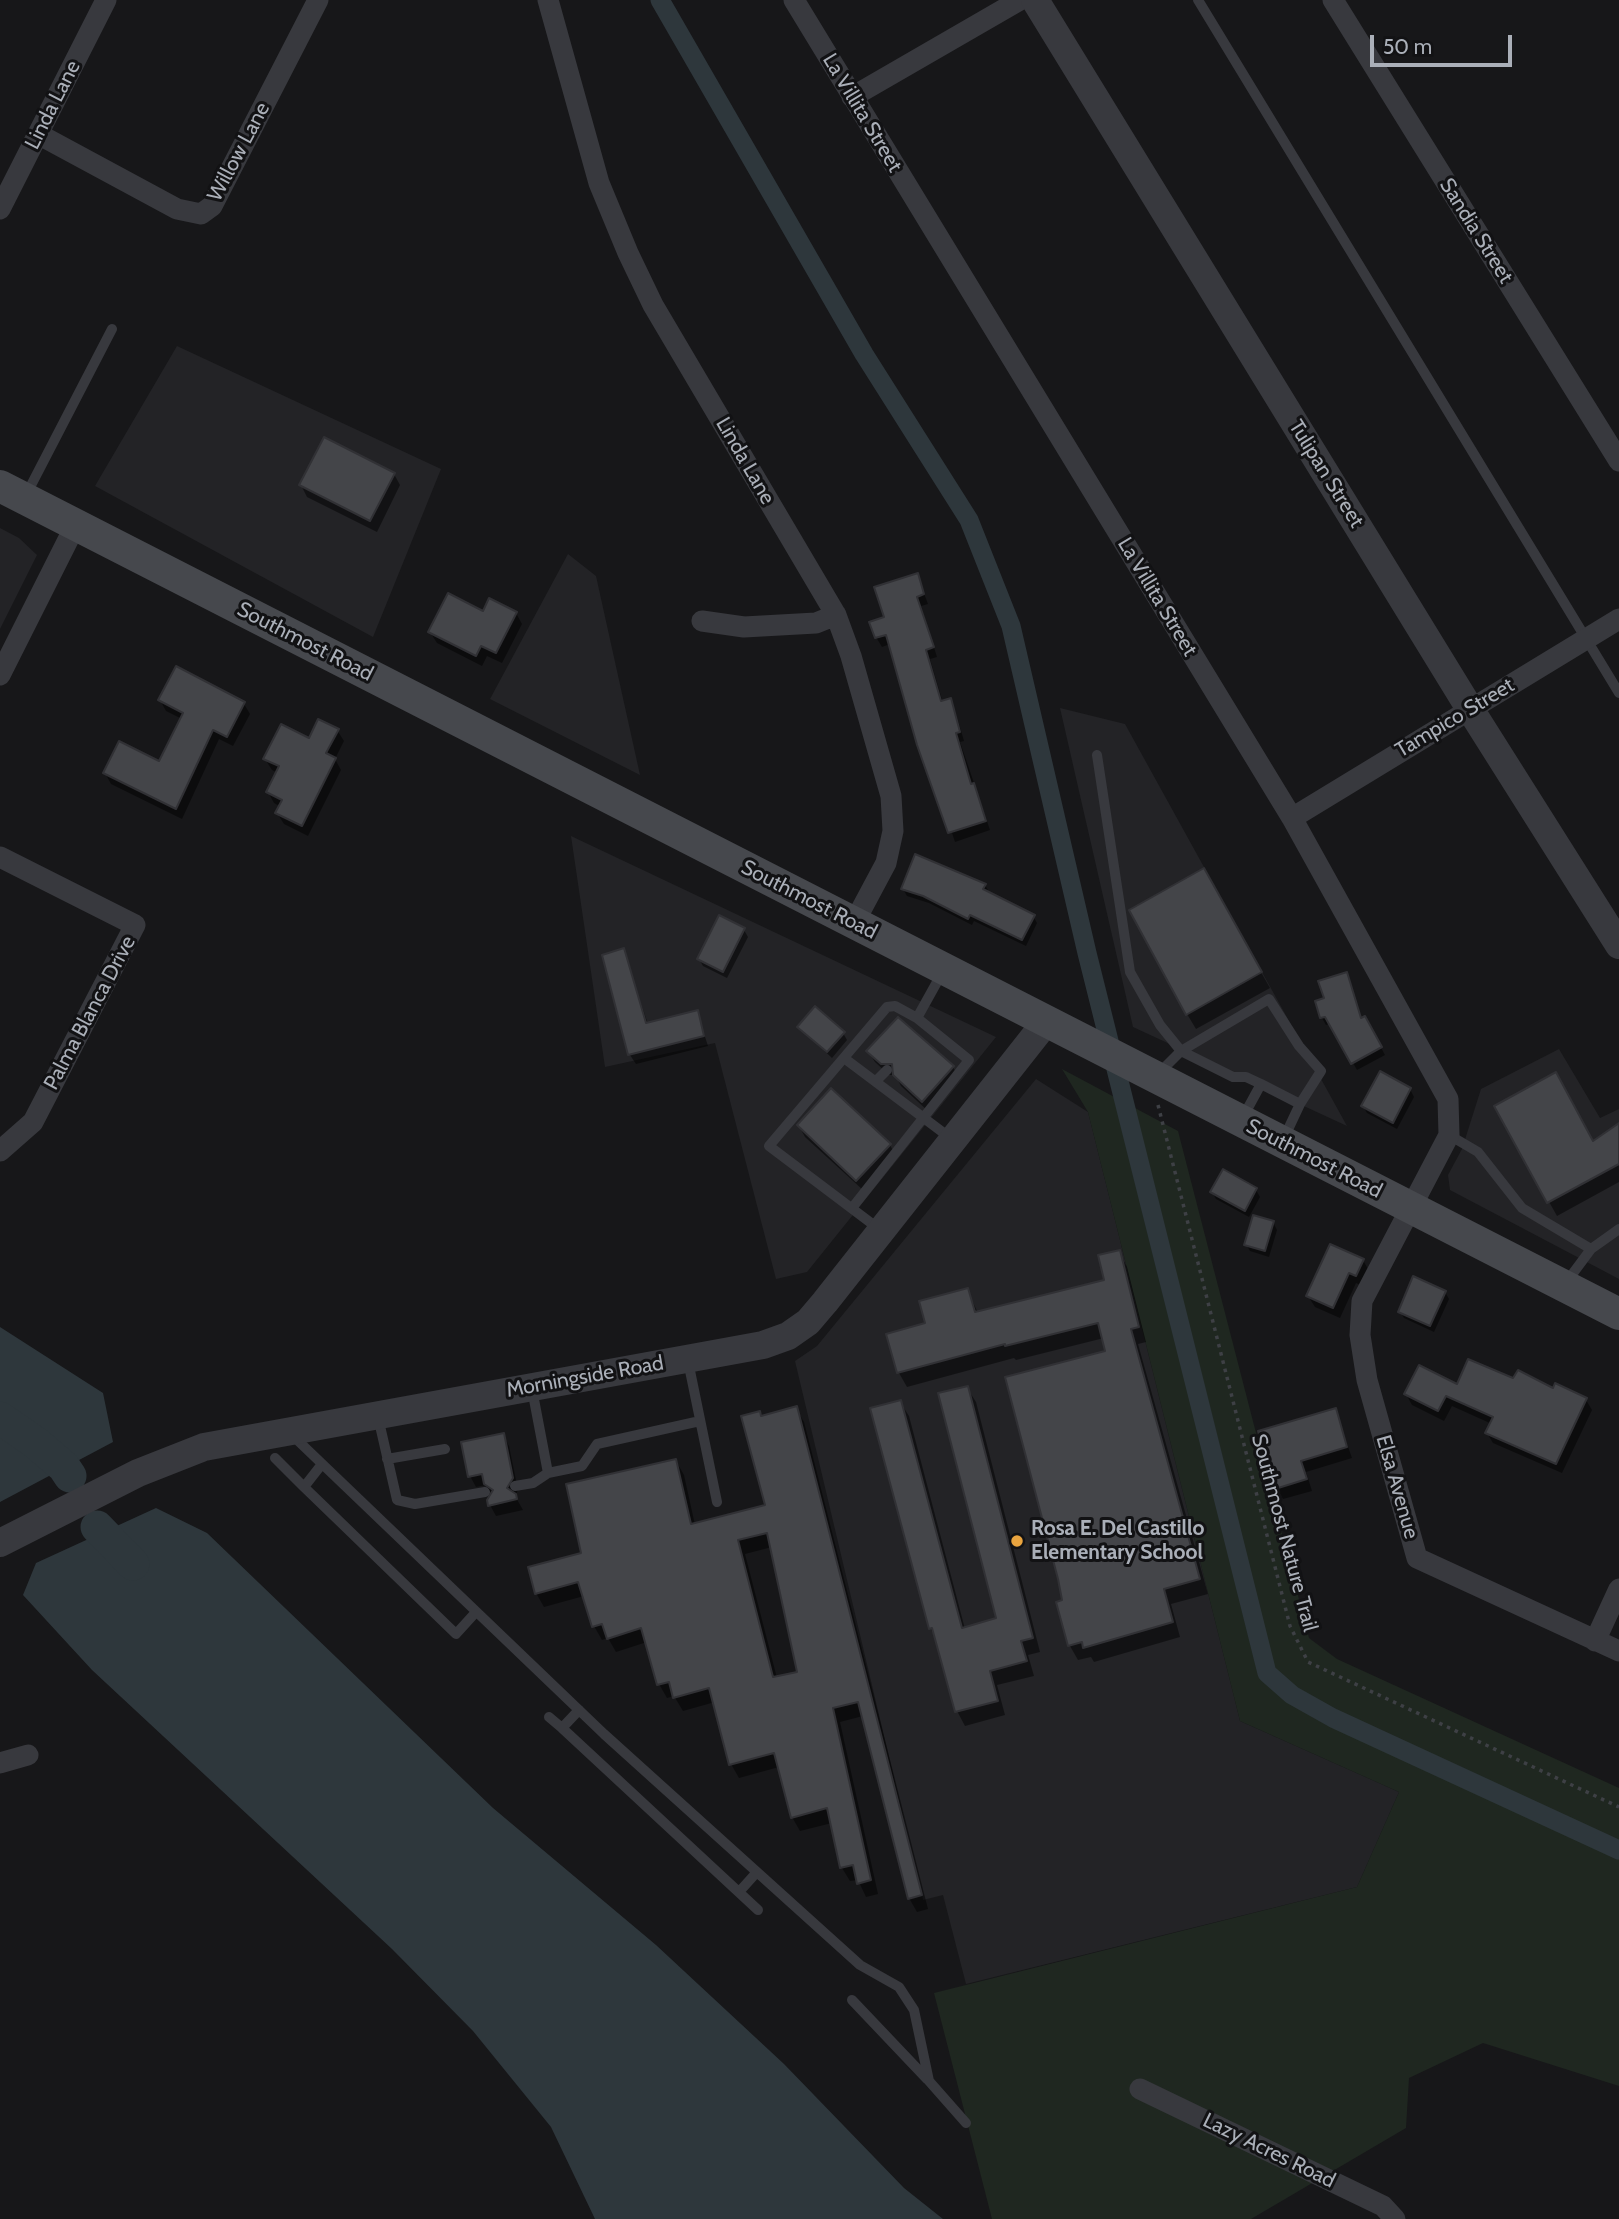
<!DOCTYPE html>
<html>
<head>
<meta charset="utf-8">
<style>
	body { margin:0 }
	#map { position:relative; width:1619px; height:2219px; overflow:hidden; background:#171719; font-family:Cabin,sans-serif }
	canvas { display:block }
	.scale { position:absolute; left:1370px; top:35px; width:142px; height:32px; box-sizing:border-box; border:4px solid #aaafb8; border-top:0; padding-left:9px; font-size:21px; line-height:24px; white-space:nowrap; color:#aaafb8; -webkit-text-stroke:5px #121214; paint-order:stroke }
</style>
</head>
<body>
<div id="map">
<canvas width="1619" height="2219"></canvas>
<div class="scale">50 m</div>
</div>
<script>
const ctx = document.querySelector('canvas').getContext('2d');
ctx.lineJoin = 'round';
function paint(path, color) { ctx.fillStyle = color; ctx.fill(path, 'evenodd'); }
const shape = rows => new Path2D(rows.map(r => 'M' + r).join(''));
function stroke(path, color, width, dash) { ctx.strokeStyle = color; ctx.lineWidth = width; ctx.lineCap = dash ? 'butt' : 'round'; ctx.setLineDash(dash || []); ctx.stroke(path); }
function write(font, color, halo, rows, align = 'center') {
  ctx.font = font + ' Cabin,sans-serif'; ctx.lineWidth = 6; ctx.setLineDash([]); ctx.textBaseline = 'middle'; ctx.strokeStyle = halo; ctx.fillStyle = color; for (const [text, x, y, turn = 0] of rows) {
    ctx.save(); ctx.translate(x, y); ctx.rotate((+turn || 0) * Math.PI / 180); ctx.textAlign = isNaN(turn) ? turn : align; if (halo) ctx.strokeText(text, 0, 0); ctx.fillText(text, 0, 0); ctx.restore();
  }
}
paint(shape([
	[177,346,441,469,373,637,95,486],
	[0,528,19,538,37,555,0,629],
	[568,554,596,576,640,775,490,699],
	[1060,708,1125,724,1347,1126,1133,1027],
	[571,836,996,1037,807,1272,776,1279,715,1043,605,1067],
	[1559,1049,1600,1118,1619,1109,1619,1279,1450,1190,1448,1175,1462,1149,1481,1089],
	[1036,1079,1088,1112,1240,1721,1399,1792,1357,1887,966,1984,943,1895,923,1900,795,1361,817,1346]
]), '#232326');
paint(shape([
	[1062,1069,1178,1131,1309,1638,1337,1659,1619,1788,1619,2086,1483,2043,1409,2078,1406,2128,1251,2219,992,2219,934,1993,1357,1887,1399,1792,1240,1721,1088,1112]
]), '#1f2720');
paint(shape([
	[0,1327,103,1393,113,1442,0,1502],
	[156,1508,207,1533,493,1808,656,1945,784,2064,904,2188,943,2219,595,2219,551,2127,473,2031,392,1949,92,1670,23,1595,36,1563]
]), '#2e373c');
paint(shape([
	[394,474,400,485,377,532,307,497,301,485],
	[917,575,928,604,921,606,937,657,930,659,943,703,950,700,955,710,964,741,960,742,990,830,955,842,890,644,882,647,876,637,886,618],
	[483,613,516,613,522,624,502,663,487,656,482,666,437,643,430,632],
	[160,700,244,704,250,714,233,746,219,739,182,819,111,784,105,773,159,763,182,719,166,711],
	[337,730,344,741,335,759,341,770,308,836,284,824,277,813,281,807,274,803,268,792,278,773,272,770,265,759],
	[1203,870,1270,988,1196,1029,1187,1014],
	[985,885,989,892,1033,916,1037,923,1026,946,974,921,972,925,929,903,907,896,903,889],
	[744,930,748,937,727,978,703,966,699,959],
	[623,951,648,1024,697,1012,708,1046,636,1064,630,1055,604,956],
	[1346,974,1362,1020,1365,1018,1385,1055,1357,1070,1331,1023,1326,1025,1322,1018,1326,999],
	[799,1027,843,1033,847,1040,832,1058],
	[868,1051,953,1067,959,1078,929,1112,901,1086,895,1075,889,1075,875,1062],
	[1410,1089,1414,1097,1397,1129,1367,1113,1363,1106],
	[1496,1107,1593,1143,1619,1134,1619,1182,1557,1216],
	[799,1126,890,1145,896,1156,864,1191,805,1137],
	[1223,1172,1256,1190,1260,1197,1249,1217,1216,1199,1212,1192],
	[1273,1222,1277,1230,1269,1257,1250,1251,1246,1244],
	[1119,1252,1127,1267,1146,1342,1138,1344,1208,1594,1171,1604,1180,1637,1094,1662,1091,1657,1078,1660,1070,1646,1058,1603,1064,1601,1107,1352,1104,1338,1016,1360,1014,1358,907,1387,899,1373,888,1335,928,1324,967,1290,978,1313,1106,1281],
	[1363,1260,1369,1271,1363,1286,1356,1283,1340,1318,1315,1307,1308,1296],
	[1445,1292,1449,1299,1434,1332,1404,1318,1400,1311],
	[1514,1380,1586,1400,1592,1410,1562,1473,1493,1443,1487,1433,1492,1424,1452,1406,1444,1421,1412,1405,1406,1394],
	[967,1388,976,1402,1040,1652,1028,1655,1034,1676,997,1685,1005,1715,965,1726,957,1711,938,1641,930,1628,900,1402,909,1416,965,1629,998,1620],
	[796,1409,804,1422,928,1909,917,1912,909,1898,863,1716,840,1722,878,1894,866,1897,858,1880,850,1881,842,1868,832,1823,800,1831,792,1817,779,1767,739,1778,731,1764,715,1702,683,1711,674,1696,667,1698,659,1684,647,1642,616,1652,608,1638,602,1640,594,1626,584,1596,544,1607,536,1593,583,1554,676,1461,684,1475,695,1525,767,1507,761,1417],
	[772,1547,799,1673,777,1678,745,1554],
	[1335,1410,1352,1458,1306,1472,1312,1491,1283,1499,1277,1488],
	[503,1435,509,1446,518,1490,515,1496,523,1510,496,1516,490,1505,492,1495,486,1485,476,1487,470,1476]
]), '#0007');
stroke(shape([
	[660,0,864,354,969,520,1011,626,1087,953,1267,1673,1292,1695,1333,1718,1619,1850]
]), '#2e373c', 19);
stroke(shape([
	[0,1418,36,1443,64,1467,70,1476],
	[97,1527,133,1564]
]), '#2e373c', 33);
const building = shape([
	[324,437,395,473,370,521,299,485,324,437],
	[918,573,924,594,917,597,934,647,926,650,941,701,951,698,960,732,956,733,971,784,974,783,986,821,948,833,917,745,886,635,875,638,869,622,884,617,874,587,918,573],
	[448,593,483,611,489,598,517,612,496,653,481,646,476,656,428,632,448,593],
	[176,666,245,702,227,737,213,730,176,809,103,773,119,741,159,761,183,713,158,700,176,666],
	[318,719,339,729,326,753,336,758,302,826,275,813,282,800,266,792,279,766,263,759,281,724,309,738,318,719],
	[915,854,986,884,983,889,1035,915,1022,940,970,915,968,919,923,896,901,889,915,854],
	[1204,868,1262,972,1186,1015,1129,910,1204,868],
	[719,915,745,928,723,972,697,959,719,915],
	[624,948,646,1023,698,1010,704,1036,628,1055,602,955,624,948],
	[1347,972,1361,1018,1365,1016,1382,1047,1351,1064,1325,1017,1320,1018,1315,1001,1324,998,1318,981,1347,972],
	[815,1006,845,1032,827,1052,797,1027,815,1006],
	[898,1017,954,1066,922,1102,893,1075,892,1064,881,1064,866,1051,898,1017],
	[1380,1071,1411,1088,1393,1123,1361,1106,1380,1071],
	[1556,1072,1593,1141,1619,1123,1619,1164,1547,1203,1494,1106,1556,1072],
	[831,1088,891,1144,856,1181,797,1125,831,1088],
	[1223,1169,1257,1188,1245,1211,1210,1192,1223,1169],
	[1253,1215,1274,1221,1265,1251,1244,1245,1253,1215],
	[1330,1244,1364,1259,1356,1276,1349,1273,1333,1308,1306,1296,1330,1244],
	[1120,1250,1139,1327,1131,1329,1200,1579,1164,1589,1173,1622,1083,1648,1082,1642,1068,1646,1056,1602,1062,1600,1058,1579,1005,1377,1105,1351,1098,1323,1005,1346,1005,1344,897,1373,886,1334,925,1323,919,1301,968,1288,975,1312,1104,1280,1098,1255,1120,1250],
	[1413,1276,1446,1291,1430,1326,1398,1312,1413,1276],
	[1468,1359,1513,1378,1518,1370,1553,1388,1555,1383,1587,1398,1556,1464,1485,1433,1493,1417,1446,1396,1438,1411,1404,1394,1419,1365,1457,1384,1468,1359],
	[968,1386,1033,1638,1021,1641,1027,1661,990,1671,998,1701,955,1712,932,1628,929,1629,870,1408,901,1400,962,1628,996,1618,938,1393,968,1386],
	[797,1406,922,1895,908,1899,858,1702,833,1708,871,1880,857,1884,853,1865,840,1868,827,1808,791,1818,774,1753,729,1765,709,1688,673,1698,669,1682,657,1685,641,1628,607,1639,602,1624,592,1627,578,1582,535,1594,528,1567,581,1553,566,1484,676,1459,691,1524,765,1505,741,1416,760,1411,761,1416,797,1406],
	[767,1533,797,1672,773,1677,738,1540,767,1533],
	[1336,1408,1347,1447,1301,1461,1307,1479,1275,1489,1258,1431,1336,1408],
	[504,1433,513,1478,507,1488,516,1494,517,1499,488,1506,487,1500,493,1490,484,1484,482,1474,468,1477,461,1442,504,1433]
]);
paint(building, '#444549');
stroke(building, '#313135', 2);
stroke(shape([
	[1158,1105,1290,1626,1308,1662,1619,1807]
]), '#3e4045', 3.5, [3.5, 5]);
stroke(shape([
	[1198,0,1619,693],
	[26,495,112,329],
	[1097,755,1130,972,1160,1025,1181,1051,1233,1077,1246,1077,1261,1084],
	[844,1058,953,1140],
	[1157,1075,1181,1051,1269,999,1299,1046,1321,1071,1300,1104,1284,1138],
	[876,1081,887,1070],
	[1243,1117,1261,1084,1300,1104],
	[1449,1135,1478,1152,1522,1208,1591,1249],
	[852,1208,969,1060,917,1018],
	[879,1229,769,1146,887,1007,895,1006,917,1018,942,973],
	[1565,1284,1591,1249,1619,1229],
	[688,1361,717,1502],
	[532,1389,548,1473,582,1466,597,1444,700,1421],
	[378,1417,397,1500,415,1504,485,1492],
	[292,1435,604,1734,860,1965,899,1987,914,2010,929,2081,966,2123],
	[275,1458,304,1487],
	[387,1459,445,1449],
	[322,1464,304,1487,456,1634,476,1612],
	[515,1486,533,1483,548,1473],
	[579,1710,562,1728,758,1910],
	[549,1717,562,1728],
	[739,1892,757,1872],
	[852,2000,927,2079]
]), '#38393e', 10);
stroke(shape([
	[548,0,599,183,628,253,653,305,836,615,851,656,891,796,893,831,886,863,854,923],
	[794,0,1292,818,1448,1099,1449,1135,1362,1301,1360,1335,1367,1380,1417,1558,1619,1651],
	[1333,0,1619,461],
	[852,97,1020,0],
	[38,134,177,209,201,214,212,206,318,0],
	[0,209,106,0],
	[702,621,744,627,816,623,836,615],
	[0,675,76,524],
	[1292,818,1619,619],
	[0,857,135,925,33,1122,0,1151],
	[1595,1641,1619,1589],
	[0,1763,28,1755],
	[1140,2089,1383,2206,1395,2219]
]), '#38393e', 21);
stroke(shape([
	[1035,0,1470,709,1619,945],
	[0,1543,138,1473,204,1447,763,1345,788,1336,808,1322,825,1302,1046,1022]
]), '#38393e', 28);
stroke(shape([
	[0,486,1619,1314]
]), '#46484d', 32);
for (const [x, y, r, color] of [
	[1017,1541,7,"#e9a43f"]
]) { const dot = new Path2D(); dot.arc(x, y, r, 0, 2 * Math.PI); ctx.fillStyle = color; ctx.fill(dot); stroke(dot, '#121214', 2.5); }
write('21px', '#aaafb8', '#121214', [
	["Linda Lane",53,105,-63],
	["La Villita Street",862,113,59],
	["Willow Lane",239,152,-62],
	["Sandia Street",1476,231,58],
	["Linda Lane",745,461,60],
	["Tulipan Street",1326,474,58],
	["La Villita Street",1157,597,59],
	["Southmost Road",305,642,27],
	["Tampico Street",1455,718,-31],
	["Southmost Road",809,900,27],
	["Palma Blanca Drive",90,1013,-62],
	["Southmost Road",1314,1159,27],
	["Morningside Road",585,1377,-10],
	["Elsa Avenue",1397,1487,74],
	["Southmost Nature Trail",1284,1533,75],
	["Lazy Acres Road",1269,2151,26]
]);
write('bold 21px', '#aaafb8', '#121214', [
	["Rosa E. Del Castillo",1031,1529],
	["Elementary School",1031,1553]
], 'left');
</script>
</body>
</html>
